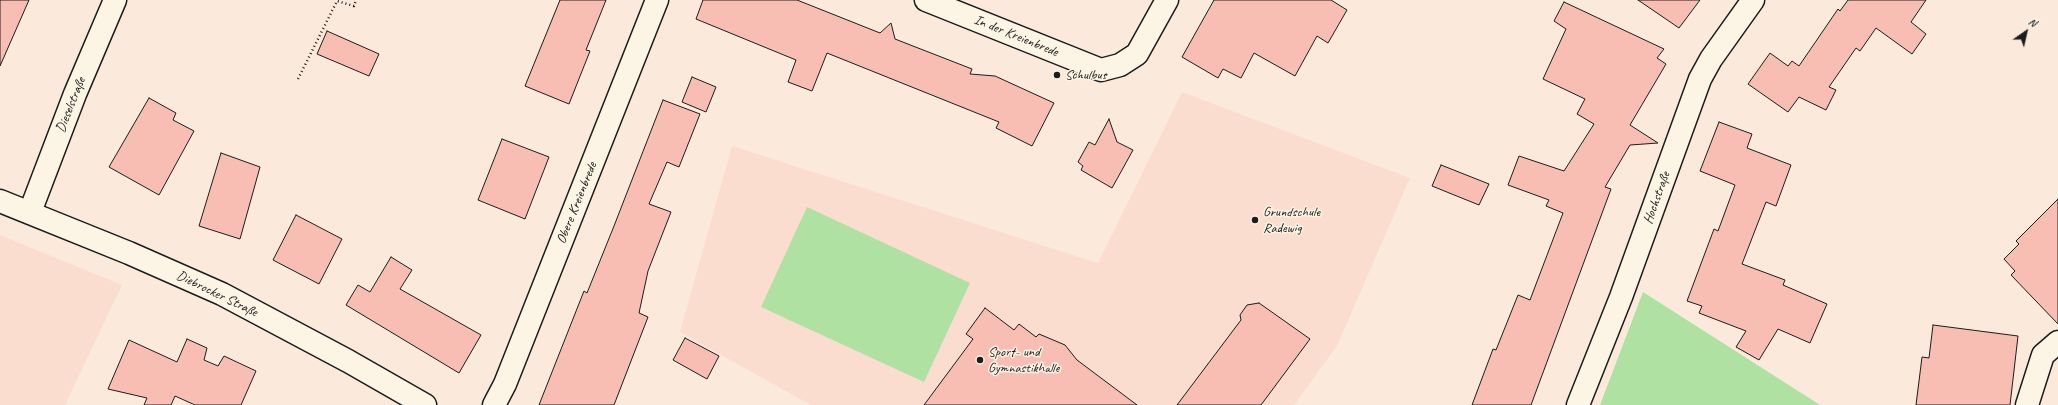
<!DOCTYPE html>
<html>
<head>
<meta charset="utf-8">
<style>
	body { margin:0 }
	#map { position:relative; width:2058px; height:405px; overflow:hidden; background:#fbeadb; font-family:Caveat,sans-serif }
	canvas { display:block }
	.north { position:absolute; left:2006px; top:12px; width:40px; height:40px; -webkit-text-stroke:3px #fcf5e5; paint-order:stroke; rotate:34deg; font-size:11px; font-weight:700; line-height:16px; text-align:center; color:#1c1c1c }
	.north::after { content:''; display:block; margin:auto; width:14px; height:18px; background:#1c1c1c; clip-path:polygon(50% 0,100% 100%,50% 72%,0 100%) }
</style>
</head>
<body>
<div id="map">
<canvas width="2058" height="405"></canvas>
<div class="north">N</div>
</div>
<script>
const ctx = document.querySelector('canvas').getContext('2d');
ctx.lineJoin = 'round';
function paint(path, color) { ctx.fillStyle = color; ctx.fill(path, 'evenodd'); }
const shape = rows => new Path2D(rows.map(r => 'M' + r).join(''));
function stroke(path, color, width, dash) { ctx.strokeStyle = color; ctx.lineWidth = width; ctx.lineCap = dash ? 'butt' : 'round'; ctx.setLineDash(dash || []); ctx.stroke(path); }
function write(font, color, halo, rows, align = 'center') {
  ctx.font = font + ' Caveat,sans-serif'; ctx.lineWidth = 3; ctx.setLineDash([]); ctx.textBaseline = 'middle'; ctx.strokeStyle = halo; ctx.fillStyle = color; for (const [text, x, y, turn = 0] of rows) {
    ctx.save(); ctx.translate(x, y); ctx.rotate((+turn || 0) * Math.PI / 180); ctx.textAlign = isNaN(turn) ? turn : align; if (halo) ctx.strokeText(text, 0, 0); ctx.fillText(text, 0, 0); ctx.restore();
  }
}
paint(shape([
	[1182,92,1410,178,1337,346,1294,405,811,405,680,332,732,146,1098,263],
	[0,235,122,285,65,405,0,405]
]), '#faddcf');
paint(shape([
	[807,207,970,283,924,382,761,307],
	[1643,292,1820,405,1600,405]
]), '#afe1a2');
const building = shape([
	[0,0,29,0,0,66,0,0],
	[560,0,606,0,586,50,590,51,569,104,525,86,560,0],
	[703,0,797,0,880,33,891,23,895,39,972,69,970,74,995,76,1054,103,1032,146,996,128,999,122,827,53,812,91,788,82,796,60,696,19,703,0],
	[1214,0,1331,0,1347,10,1328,43,1317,36,1295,76,1254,53,1241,78,1223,69,1218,78,1182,57,1214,0],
	[1638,0,1700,0,1679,28,1638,0],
	[1848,0,1926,0,1911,22,1926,34,1912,54,1876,28,1860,51,1856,48,1829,87,1836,90,1826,110,1799,97,1788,112,1748,84,1770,53,1788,66,1792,61,1799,66,1838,9,1840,11,1848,0],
	[1564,2,1664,49,1657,58,1666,64,1630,125,1658,143,1630,145,1605,187,1611,189,1531,405,1472,405,1493,349,1496,350,1518,295,1530,300,1563,213,1546,206,1549,200,1508,185,1519,156,1564,171,1594,124,1577,114,1585,99,1543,79,1566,29,1554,21,1564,2],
	[327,31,379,54,369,76,317,54,327,31],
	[692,77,716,87,706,112,682,102,692,77],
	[149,98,176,113,173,120,194,131,159,195,109,167,149,98],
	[663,100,700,114,679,167,667,162,649,204,671,212,648,271,639,313,648,317,614,405,539,405,584,291,587,293,614,226,663,100],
	[1109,119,1117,142,1133,150,1112,188,1081,170,1083,166,1078,162,1089,142,1095,145,1109,119],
	[1719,122,1752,134,1747,148,1791,165,1776,206,1766,202,1742,264,1785,280,1783,285,1827,304,1810,343,1778,329,1759,360,1736,347,1746,331,1699,313,1702,306,1687,301,1714,229,1718,231,1735,185,1700,171,1719,122],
	[502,139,549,157,525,219,478,200,502,139],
	[221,153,260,167,240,239,199,226,221,153],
	[1441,165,1489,184,1479,205,1432,186,1441,165],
	[2058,199,2058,324,2011,275,2015,271,2004,259,2019,244,2016,241,2058,199],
	[296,215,342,239,319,284,273,260,296,215],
	[391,257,412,270,400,289,481,335,459,373,346,305,358,285,370,292,391,257],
	[1259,303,1310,339,1261,405,1177,405,1241,320,1240,315,1247,305,1259,303],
	[985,308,1014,330,1019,324,1036,337,1039,334,1065,345,1077,360,1137,405,924,405,973,339,966,334,985,308],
	[1933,325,2018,336,2010,405,1916,405,1922,357,1929,358,1933,325],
	[685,338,719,356,707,379,673,360,685,338],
	[187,339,207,348,204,360,218,366,224,356,256,371,241,405,195,405,175,396,171,405,144,405,147,398,108,389,129,340,177,362,187,339]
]);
paint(building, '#f9beb3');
stroke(building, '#1c1c1c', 1);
const street = shape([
	[926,0,1101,70,1120,65,1137,54,1167,0],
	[30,212,75,94,115,0],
	[494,405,505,384,657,0],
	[1578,405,1621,297,1700,79,1711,59,1753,0],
	[2027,405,2043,355,2058,342]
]);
const secondary = shape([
	[0,201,129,253,222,294,348,361,425,405]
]);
stroke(street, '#1c1c1c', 25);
stroke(secondary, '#1c1c1c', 25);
stroke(shape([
	[298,79,337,1,354,6,356,0]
]), '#1c1c1c', 2.5, [1, 3]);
stroke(street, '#fcf5e5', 22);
stroke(secondary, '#fcf5e5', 22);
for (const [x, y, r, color] of [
	[1057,75,4,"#1c1c1c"],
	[1255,220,4,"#1c1c1c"],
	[980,360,4,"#1c1c1c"]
]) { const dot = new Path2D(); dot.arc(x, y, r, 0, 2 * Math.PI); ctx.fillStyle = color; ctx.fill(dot); stroke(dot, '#fcf5e5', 1.5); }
write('14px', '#1c1c1c', '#fcf5e5', [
	["In der Kreienbrede",1016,36,22],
	["Dieselstraße",71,105,-68],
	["Hochstraße",1657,198,-70],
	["Obere Kreienbrede",577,203,-68],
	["Diebrocker Straße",217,294,26]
]);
write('14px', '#1c1c1c', '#fcf5e5', [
	["Schulbus",1065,75],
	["Grundschule",1263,212],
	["Radewig",1263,228],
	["Sport- und",988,352],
	["Gymnastikhalle",988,368]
], 'left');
</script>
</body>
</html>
